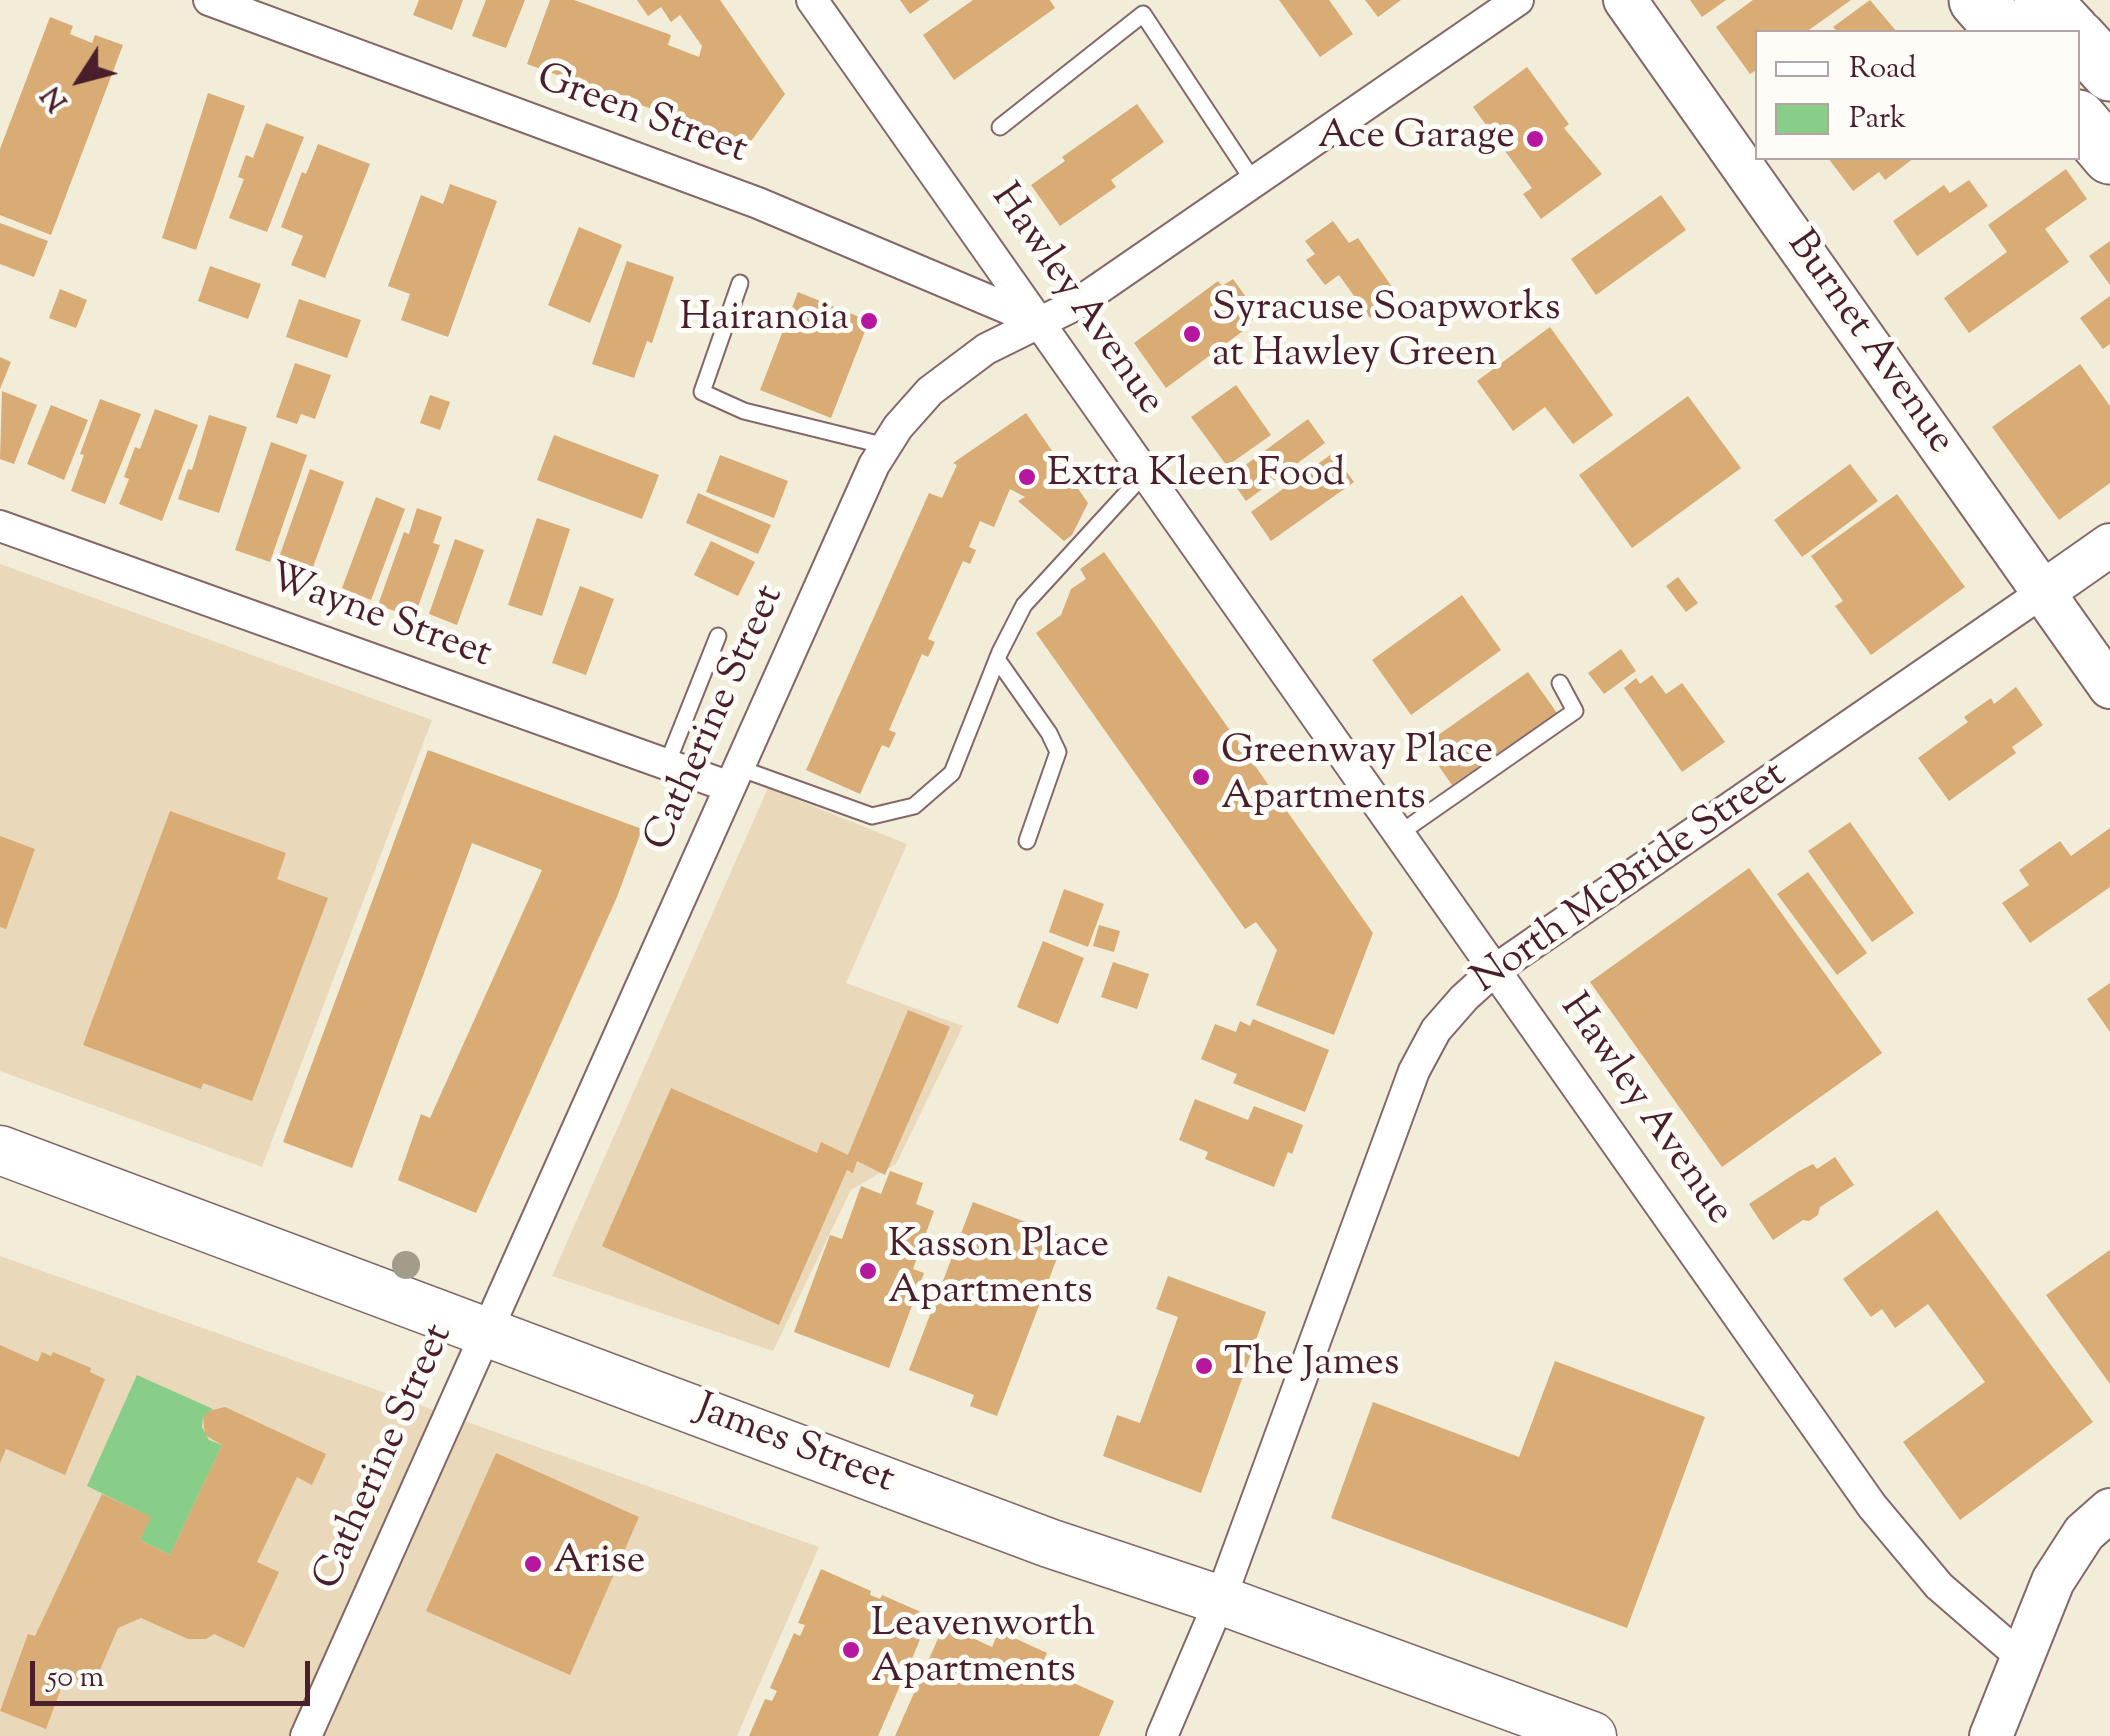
<!DOCTYPE html>
<html>
<head>
<meta charset="utf-8">
<style>
	body { margin:0 }
	#map { position:relative; width:2110px; height:1736px; overflow:hidden; background:#f2edd8; font-family:"Sorts Mill Goudy",serif }
	canvas { display:block }
	.legend { position:absolute; left:1755px; top:30px; width:325px; height:130px; box-sizing:border-box; background:#fdfcf7; border:2px solid #b5a4a5; margin:0; padding:12px 18px; list-style:none; font-size:30px; color:#4a1f2b }
	.legend li { display:flex; align-items:center; gap:20px; height:50px }
	.legend b { width:50px; border:2px solid #b5a4a5 }
	.north { position:absolute; left:30px; top:30px; width:100px; height:100px; -webkit-text-stroke:8px #fdfcf7; paint-order:stroke; rotate:234deg; font-size:28px; font-weight:700; line-height:40px; text-align:center; color:#4a1f2b }
	.north::after { content:''; display:block; margin:auto; width:35px; height:45px; background:#4a1f2b; clip-path:polygon(50% 0,100% 100%,50% 72%,0 100%) }
	.scale { position:absolute; left:30px; top:1661px; width:280px; height:45px; box-sizing:border-box; border:5px solid #4a1f2b; border-top:0; padding-left:12px; font-size:30px; line-height:35px; white-space:nowrap; color:#4a1f2b; -webkit-text-stroke:8px #fdfcf7; paint-order:stroke }
</style>
</head>
<body>
<div id="map">
<canvas width="2110" height="1736"></canvas>
<ul class="legend">
<li><b style="height:12px;background:#fff"></b>Road</li>
<li><b style="height:28px;background:#88ce89"></b>Park</li>
</ul>
<div class="north">N</div>
<div class="scale">50 m</div>
</div>
<script>
const ctx = document.querySelector('canvas').getContext('2d');
ctx.lineJoin = 'round';
function paint(path, color) { ctx.fillStyle = color; ctx.fill(path, 'evenodd'); }
const shape = rows => new Path2D(rows.map(r => 'M' + r).join(''));
function stroke(path, color, width, dash) { ctx.strokeStyle = color; ctx.lineWidth = width; ctx.lineCap = dash ? 'butt' : 'round'; ctx.setLineDash(dash || []); ctx.stroke(path); }
function write(font, color, halo, rows, align = 'center') {
  ctx.font = font + ' "Sorts Mill Goudy",serif'; ctx.lineWidth = 10; ctx.setLineDash([]); ctx.textBaseline = 'middle'; ctx.strokeStyle = halo; ctx.fillStyle = color; for (const [text, x, y, turn = 0] of rows) {
    ctx.save(); ctx.translate(x, y); ctx.rotate((+turn || 0) * Math.PI / 180); ctx.textAlign = isNaN(turn) ? turn : align; if (halo) ctx.strokeText(text, 0, 0); ctx.fillText(text, 0, 0); ctx.restore();
  }
}
paint(shape([
	[0,564,432,720,262,1167,0,1071],
	[768,788,907,844,846,983,963,1026,896,1164,851,1190,773,1351,552,1276],
	[0,1256,819,1547,737,1736,0,1736]
]), '#e9d9ba');
paint(shape([
	[137,1375,213,1409,203,1417,202,1427,209,1440,222,1445,170,1555,140,1540,150,1517,87,1486]
]), '#88ce89');
paint(shape([
	[419,0,463,0,452,30,413,15],
	[486,0,525,0,506,48,472,36],
	[550,0,574,0,671,35,668,45,699,57,702,46,680,15,671,22,661,7,648,16,637,0,720,0,785,94,749,144,527,64],
	[900,0,930,0,910,14],
	[973,0,1050,0,1055,8,954,80,923,35],
	[1279,0,1329,0,1353,34,1320,57],
	[1365,0,1401,0,1378,17],
	[1690,0,1726,0,1702,17],
	[1753,0,1851,0,1806,32,1758,32,1758,69,1750,74,1716,27],
	[1870,0,1897,32,1838,32,1833,27],
	[50,17,73,26,70,34,92,43,95,35,123,45,51,235,0,215,0,149],
	[1527,67,1569,124,1564,128,1602,174,1541,219,1523,194,1532,188,1473,107],
	[208,93,245,106,196,250,162,238],
	[1137,104,1164,142,1111,180,1116,187,1060,226,1031,185,1065,161,1062,157],
	[266,123,304,137,267,232,229,218,244,179,238,177,246,155,253,158],
	[318,144,370,164,325,278,291,265,303,236,281,227,302,172,306,174],
	[1828,158,1914,158,1885,180,1879,172,1853,191],
	[2066,169,2087,199,2045,229,2069,262,1969,333,1944,298,2007,252,1988,225],
	[1969,180,1988,206,1917,256,1893,221,1944,185,1950,193],
	[450,184,497,201,448,337,401,320,410,294,388,286,421,195,443,204],
	[1661,195,1686,230,1596,295,1571,259],
	[1333,221,1349,243,1358,238,1399,297,1370,318,1339,275,1325,285,1306,260,1315,254,1305,241],
	[0,223,48,241,34,277,0,264],
	[579,227,622,245,590,323,548,305],
	[2110,241,2110,285,2089,256],
	[627,261,674,277,652,343,647,341,634,378,592,364],
	[210,266,261,284,248,319,198,301],
	[1233,279,1259,315,1249,323,1251,325,1166,388,1134,343,1218,281,1222,286],
	[60,289,87,300,76,328,49,318],
	[798,292,869,321,831,418,760,390],
	[2110,296,2110,344,2103,349,2080,318],
	[299,299,361,320,347,358,286,337],
	[1550,327,1613,415,1573,444,1545,407,1513,431,1477,381],
	[0,357,11,362,0,389],
	[295,363,331,375,315,419,301,414,297,424,276,417],
	[2080,364,2110,406,2110,483,2059,520,1992,427],
	[1236,385,1271,435,1227,466,1191,417],
	[2,391,37,405,14,464,0,459],
	[430,395,450,402,440,430,420,423],
	[1688,396,1741,468,1632,548,1579,475],
	[100,399,141,414,105,504,71,491,84,455,80,454],
	[51,405,88,420,64,480,27,464],
	[155,409,198,425,162,521,119,504,129,479,124,477,135,447,140,449],
	[1026,413,1088,503,1072,535,1064,541,1018,501,1025,497,1010,489,994,527,980,521,969,547,976,550,970,564,963,561,928,639,935,642,928,657,922,654,889,730,896,733,889,748,882,745,860,794,806,770,929,493,942,498,957,465,953,463],
	[209,415,247,427,219,513,178,499,188,469,192,470],
	[1308,419,1325,443,1246,501,1229,477],
	[554,435,659,475,642,519,537,480],
	[271,442,307,455,270,562,235,550],
	[1333,453,1354,482,1271,541,1251,512],
	[720,455,788,481,774,518,706,492],
	[1850,464,1878,501,1802,557,1774,520],
	[310,469,344,482,309,578,276,566],
	[698,493,771,525,758,554,686,523],
	[1897,494,1965,587,1871,655,1835,606,1843,601,1811,556],
	[376,497,405,509,371,600,342,588],
	[417,508,442,517,433,543,440,545,414,618,378,605,404,532,409,534],
	[537,518,570,529,542,616,508,605],
	[455,539,484,550,457,625,429,614],
	[711,541,755,562,738,596,694,575],
	[1104,552,1373,933,1334,1035,1256,1005,1277,950,1256,922,1245,929,1036,633,1061,615,1071,589,1086,579,1080,569],
	[1678,577,1698,603,1686,612,1666,586],
	[580,586,614,599,586,675,552,663],
	[1462,595,1501,650,1411,715,1372,660],
	[1621,649,1636,671,1604,694,1588,673],
	[1528,672,1557,713,1452,785,1424,745],
	[1652,675,1666,694,1682,683,1725,742,1682,772,1624,688,1636,678,1640,684],
	[2016,687,2043,725,2012,747,2016,753,1949,801,1918,758,1968,722,1964,717,1991,698,1994,704],
	[428,750,642,829,617,897,476,1213,398,1180,421,1114,430,1118,542,870,472,843,352,1168,283,1142],
	[170,811,286,853,277,879,328,898,252,1101,203,1083,201,1089,83,1045],
	[1850,822,1914,913,1872,942,1808,851],
	[2110,828,2110,887,2030,943,2002,903,2029,885,2019,870,2060,841,2071,856],
	[0,836,35,849,6,929,0,927],
	[1749,868,1882,1053,1722,1167,1590,982],
	[1808,872,1867,953,1837,975,1777,894],
	[1064,889,1104,904,1088,947,1049,932],
	[1099,925,1120,931,1114,952,1093,946],
	[1043,941,1084,958,1058,1024,1017,1007],
	[1113,962,1149,974,1137,1009,1101,997],
	[2110,983,2110,1032,2087,999],
	[908,1010,950,1027,885,1175,857,1161,853,1173,847,1170,779,1325,602,1246,671,1088,817,1153,821,1142,848,1155],
	[1253,1019,1329,1050,1305,1112,1233,1083,1237,1074,1201,1059,1215,1024,1236,1032,1240,1021,1250,1026],
	[1195,1099,1248,1120,1254,1106,1303,1125,1292,1154,1288,1152,1274,1187,1205,1159,1208,1152,1179,1140],
	[1835,1157,1854,1185,1820,1207,1818,1215,1809,1221,1803,1220,1773,1240,1749,1204,1799,1171,1813,1164,1817,1169],
	[890,1171,923,1183,916,1204,934,1211,913,1269,924,1273,889,1368,794,1332,830,1235,842,1239,861,1186,881,1194],
	[973,1202,1065,1237,997,1416,970,1406,974,1395,909,1370],
	[1937,1210,2093,1422,1960,1520,1903,1442,1985,1382,1928,1304,1895,1328,1882,1309,1871,1317,1843,1279],
	[2110,1250,2110,1384,2046,1295],
	[1168,1276,1266,1312,1201,1493,1103,1456,1117,1415,1140,1423,1178,1317,1156,1309],
	[0,1345,38,1362,42,1352,51,1356,53,1352,91,1368,90,1372,105,1379,65,1475,6,1449,0,1463],
	[1555,1361,1705,1417,1627,1628,1331,1518,1373,1402,1519,1457],
	[225,1407,326,1454,312,1485,297,1477,257,1562,279,1572,244,1648,214,1634,206,1639,188,1639,141,1618,118,1628,93,1686,66,1675,46,1729,0,1711,28,1634,35,1636,102,1494,151,1517,140,1540,170,1555,222,1445,205,1435,203,1417,209,1411],
	[496,1453,639,1517,570,1675,426,1611],
	[821,1569,871,1591,870,1595,880,1599,882,1595,930,1616,908,1668,901,1665,895,1678,902,1681,878,1736,749,1736,765,1699,772,1701,777,1691,770,1688,794,1633,800,1636,805,1625,798,1623],
	[944,1625,992,1647,999,1631,1047,1653,1040,1668,1114,1701,1099,1736,895,1736]
]), '#d9ab75');
const lane = shape([
	[1000,127,1143,14,1254,182],
	[740,283,702,392,744,411,886,446],
	[997,659,1049,733,1058,752,1027,841],
	[667,764,718,636],
	[739,768,872,816,914,806,952,773,1000,652,1024,605,1146,472],
	[1400,833,1575,711,1560,683]
]);
const street = shape([
	[209,0,758,203,1040,322],
	[812,0,1872,1506,1939,1586,2021,1657],
	[0,526,730,787],
	[306,1736,874,465,898,427,930,391,986,349,1075,305,1518,0],
	[1162,1736,1220,1600,1414,1071,1436,1030,1464,998,1496,969,2043,592]
]);
const secondary = shape([
	[1625,0,2110,687],
	[2043,592,2110,545],
	[1991,1736,2053,1581,2084,1533,2110,1510]
]);
const primary = shape([
	[0,1150,1049,1543,1220,1600,1592,1736]
]);
const highway = shape([
	[1977,0,2005,32],
	[2042,0,2072,32],
	[2078,38,2110,73],
	[2078,118,2110,156]
]);
stroke(lane, '#856768', 19);
stroke(street, '#856768', 34);
stroke(secondary, '#856768', 46);
stroke(primary, '#856768', 51);
stroke(highway, '#856768', 59);
stroke(lane, '#fff', 15);
stroke(street, '#fff', 30);
stroke(secondary, '#fff', 42);
stroke(primary, '#fff', 48);
stroke(highway, '#fff', 55);
ctx.fillStyle = '#a29d8b';
for (const [x, y] of [
	[406,1265]
]) { ctx.beginPath(); ctx.arc(x, y, 14, 0, 2 * Math.PI); ctx.fill(); }
for (const [x, y, r, color] of [
	[1535,139,10,"#b5179e"],
	[869,321,10,"#b5179e"],
	[1192,334,10,"#b5179e"],
	[1027,477,10,"#b5179e"],
	[1201,777,10,"#b5179e"],
	[868,1271,10,"#b5179e"],
	[1204,1366,10,"#b5179e"],
	[533,1564,10,"#b5179e"],
	[851,1650,10,"#b5179e"]
]) { const dot = new Path2D(); dot.arc(x, y, r, 0, 2 * Math.PI); ctx.fillStyle = color; ctx.fill(dot); stroke(dot, '#fdfcf7', 4); }
write('40px', '#4a1f2b', '#fdfcf7', [
	["Green Street",641,117,20],
	["Hawley Avenue",1075,301,55],
	["Burnet Avenue",1868,344,55],
	["Wayne Street",379,619,20],
	["Catherine Street",717,719,-66],
	["North McBride Street",1631,880,-35],
	["Hawley Avenue",1644,1111,55],
	["James Street",794,1447,21],
	["Catherine Street",386,1458,-66]
]);
write('40px', '#4a1f2b', '#fdfcf7', [
	["Ace Garage",1515,139,"right"],
	["Syracuse Soapworks",1212,311],
	["at Hawley Green",1212,357],
	["Hairanoia",849,321,"right"],
	["Extra Kleen Food",1047,477],
	["Greenway Place",1221,754],
	["Apartments",1221,800],
	["Kasson Place",888,1248],
	["Apartments",888,1294],
	["The James",1224,1366],
	["Arise",553,1564],
	["Leavenworth",871,1627],
	["Apartments",871,1673]
], 'left');
</script>
</body>
</html>
